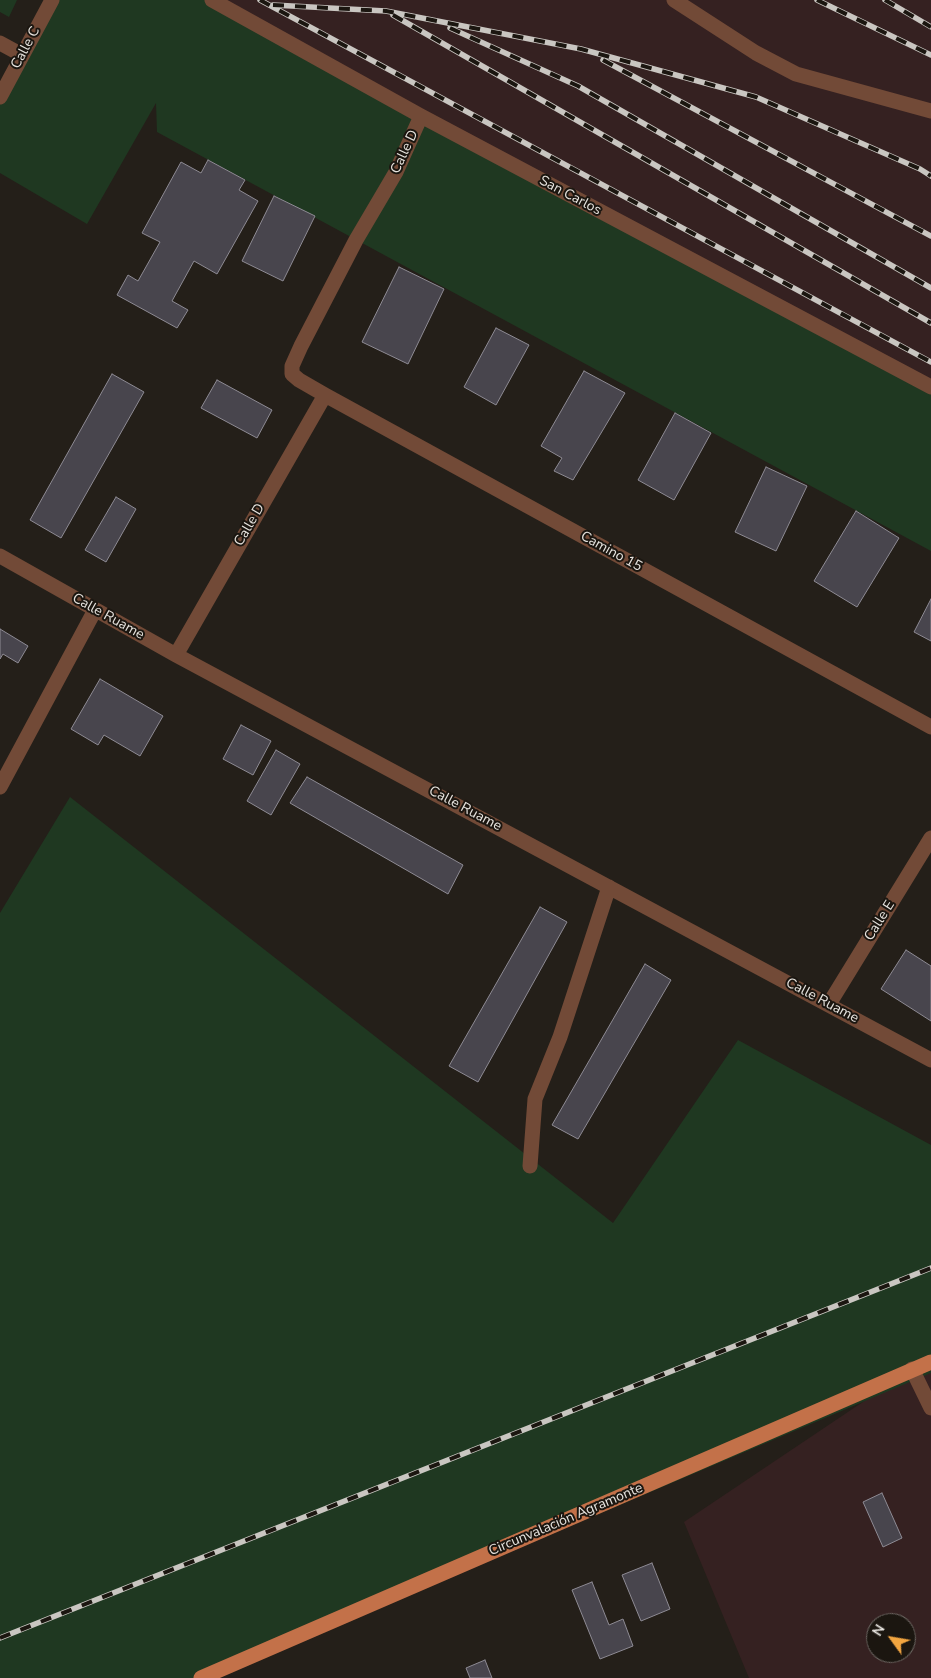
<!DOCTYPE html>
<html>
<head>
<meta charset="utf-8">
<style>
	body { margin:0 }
	#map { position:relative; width:931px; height:1678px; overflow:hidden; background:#241f19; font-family:"Nunito Sans",sans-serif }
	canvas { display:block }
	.north { position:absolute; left:866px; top:1613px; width:50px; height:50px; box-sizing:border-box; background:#1b1610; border:1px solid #6d6863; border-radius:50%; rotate:302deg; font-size:14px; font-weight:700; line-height:20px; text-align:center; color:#e7e4df }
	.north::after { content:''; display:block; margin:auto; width:18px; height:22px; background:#f2a540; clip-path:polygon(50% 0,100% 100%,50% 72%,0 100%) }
</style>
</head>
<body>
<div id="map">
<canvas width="931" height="1678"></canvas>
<div class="north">N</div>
</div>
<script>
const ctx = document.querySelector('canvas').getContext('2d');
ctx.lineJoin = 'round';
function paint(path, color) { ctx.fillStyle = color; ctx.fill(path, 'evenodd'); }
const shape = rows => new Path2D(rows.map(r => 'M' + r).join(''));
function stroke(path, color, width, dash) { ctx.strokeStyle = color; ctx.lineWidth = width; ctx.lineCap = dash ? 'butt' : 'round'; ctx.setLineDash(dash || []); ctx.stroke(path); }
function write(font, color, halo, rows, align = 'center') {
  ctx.font = font + ' "Nunito Sans",sans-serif'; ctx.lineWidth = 4; ctx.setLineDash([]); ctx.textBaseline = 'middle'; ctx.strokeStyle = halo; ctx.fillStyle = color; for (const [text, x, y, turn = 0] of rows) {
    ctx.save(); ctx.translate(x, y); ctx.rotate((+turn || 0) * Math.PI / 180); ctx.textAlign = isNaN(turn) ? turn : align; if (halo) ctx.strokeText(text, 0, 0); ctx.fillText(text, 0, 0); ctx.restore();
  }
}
paint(shape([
	[211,0,931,0,931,387],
	[931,1365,931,1678,749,1678,684,1522,912,1369],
	[876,1623,906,1623,906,1653,876,1653]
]), '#352121');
paint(shape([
	[0,0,17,0,9,17,0,12],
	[52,0,212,0,931,387,931,551,157,132,156,103,87,224,0,173,0,97],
	[70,797,613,1223,738,1040,931,1145,931,1373,212,1678,0,1678,0,913]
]), '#1f3821');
const building = shape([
	[208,160,245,180,239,190,258,201,217,274,194,261,172,301,188,310,177,328,117,295,128,275,138,281,160,242,142,233,181,162,201,173,208,160],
	[274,196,315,216,283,281,242,261,274,196],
	[399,267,444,289,408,364,362,342,399,267],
	[496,328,529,345,496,405,464,387,496,328],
	[584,371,625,393,573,480,554,471,562,458,541,446,584,371],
	[112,374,144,392,61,538,30,520,112,374],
	[217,380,272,410,257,438,201,408,217,380],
	[675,413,711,433,674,500,638,480,675,413],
	[766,467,807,486,776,551,735,532,766,467],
	[116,497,136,509,106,562,85,550,116,497],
	[856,511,899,538,857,607,814,581,856,511],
	[931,599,931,641,914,632,931,599],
	[0,629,28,646,18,663,3,654,0,659,0,629],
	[100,679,163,716,140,756,104,735,98,745,71,729,100,679],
	[241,725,271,741,253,775,223,759,241,725],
	[276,750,300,764,271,815,247,801,276,750],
	[307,777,463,865,448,894,290,803,307,777],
	[540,907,567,922,478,1082,449,1066,540,907],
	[906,950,931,966,931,1021,881,989,906,950],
	[645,964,671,980,578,1139,552,1125,645,964],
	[882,1493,902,1538,883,1547,863,1502,882,1493],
	[652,1563,670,1609,641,1621,622,1575,652,1563],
	[592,1582,609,1625,623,1619,633,1646,600,1659,572,1590,592,1582],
	[485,1660,492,1678,470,1678,466,1668,485,1660]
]);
paint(building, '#48454d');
stroke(building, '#8e8b94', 1);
stroke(shape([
	[212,0,421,116,931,387],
	[674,0,756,53,796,74,931,111],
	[0,43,22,55],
	[0,97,52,0],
	[421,116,396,172,356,240,301,346,292,366,292,374,299,380,325,395,931,727],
	[0,556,176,655,931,1060],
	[176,655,325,395],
	[0,787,95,610],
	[829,1004,931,838],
	[530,1166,535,1099,560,1037,609,887],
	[912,1369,931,1408]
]), '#724a37', 15);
stroke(shape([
	[201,1678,931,1362]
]), '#c37149', 15);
const rail = shape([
	[260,0,931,362],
	[817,0,931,55],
	[885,0,931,27],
	[273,5,386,11,581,49,756,97,920,169,931,176],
	[393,15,931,323],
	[450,28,578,86,931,288],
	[603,60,931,236],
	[0,1638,931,1268]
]);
stroke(rail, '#c9c6c1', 5.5);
stroke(rail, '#1b1610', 4, [11]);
write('14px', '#e7e4df', '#1b1610', [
	["Calle C",26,48,-62],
	["Calle D",405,152,-65],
	["San Carlos",570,196,28],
	["Calle D",250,525,-60],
	["Camino 15",611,552,29],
	["Calle Ruame",108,617,29],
	["Calle Ruame",465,809,28],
	["Calle E",880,921,-58],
	["Calle Ruame",822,1001,28],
	["Circunvalación Agramonte",566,1520,-23]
]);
</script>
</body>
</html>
